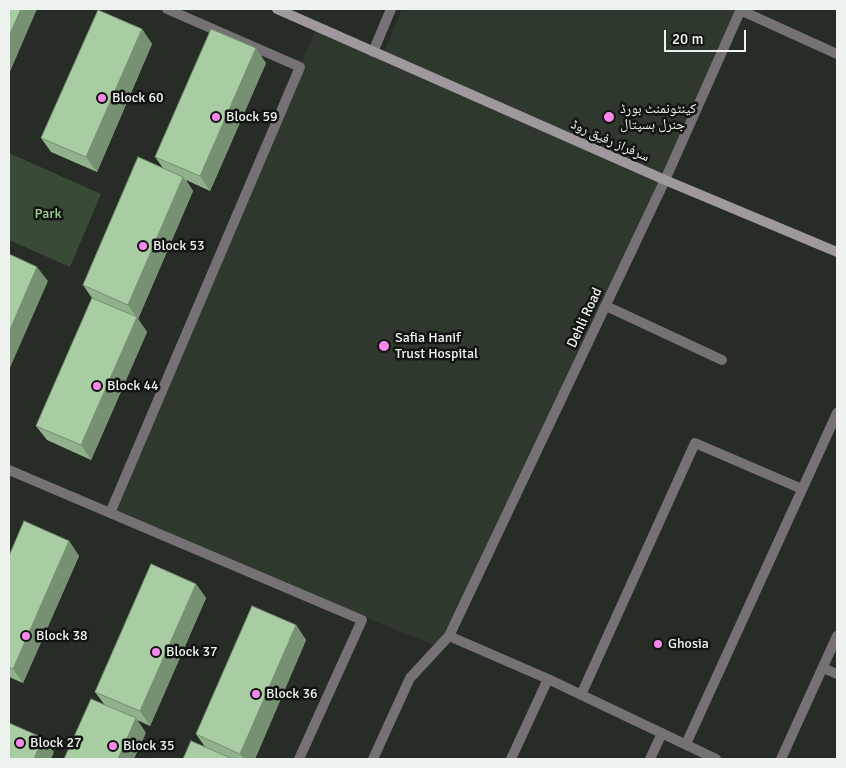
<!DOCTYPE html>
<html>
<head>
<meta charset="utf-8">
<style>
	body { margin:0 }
	#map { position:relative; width:846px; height:768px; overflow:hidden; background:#272c26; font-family:Signika,sans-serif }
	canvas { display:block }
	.frame { position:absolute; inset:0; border:10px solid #eff3ef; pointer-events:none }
	.scale { position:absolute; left:664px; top:30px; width:82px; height:22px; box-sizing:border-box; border:2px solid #eff3ef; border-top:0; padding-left:6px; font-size:15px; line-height:18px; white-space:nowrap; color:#eff3ef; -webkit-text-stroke:4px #121411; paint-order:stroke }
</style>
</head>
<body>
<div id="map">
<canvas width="846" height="768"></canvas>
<div class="frame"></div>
<div class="scale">20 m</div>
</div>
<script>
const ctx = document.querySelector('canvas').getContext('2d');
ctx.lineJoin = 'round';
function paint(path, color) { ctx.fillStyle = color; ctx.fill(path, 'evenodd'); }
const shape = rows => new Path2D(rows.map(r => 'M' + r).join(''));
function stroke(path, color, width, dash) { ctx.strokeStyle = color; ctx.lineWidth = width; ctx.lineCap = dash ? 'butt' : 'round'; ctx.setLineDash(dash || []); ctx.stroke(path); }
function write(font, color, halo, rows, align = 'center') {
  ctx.font = font + ' Signika,"Noto Naskh Arabic",sans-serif'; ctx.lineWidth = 5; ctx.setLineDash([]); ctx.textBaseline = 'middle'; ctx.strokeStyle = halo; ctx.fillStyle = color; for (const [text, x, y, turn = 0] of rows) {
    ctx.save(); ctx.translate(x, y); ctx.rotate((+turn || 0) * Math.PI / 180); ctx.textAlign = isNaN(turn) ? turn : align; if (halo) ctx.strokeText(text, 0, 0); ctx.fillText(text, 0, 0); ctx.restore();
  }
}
paint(shape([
	[402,9,741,9,449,636,438,647,110,513,317,27,383,54]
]), '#2e382d');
paint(shape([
	[9,153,101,194,70,267,9,240]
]), '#394b36');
stroke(shape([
	[373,52,391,9]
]), '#757174', 10);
stroke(shape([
	[740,10,837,54],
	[606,306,722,360],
	[9,470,362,620,299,759],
	[110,513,300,67,167,9],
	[449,636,548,679,716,759],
	[823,668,837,674],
	[581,695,695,443,802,489],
	[686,744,837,413],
	[373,759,410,678,449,636,665,180,741,9],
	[511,759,548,679],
	[650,759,662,733],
	[781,759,837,636]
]), '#757174', 10);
stroke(shape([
	[277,9,665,180,837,252]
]), '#9f999e', 10);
paint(shape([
	[142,29,152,44,97,172,51,152,41,138],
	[266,63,210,191,186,180,193,191,138,319,147,332,91,460,47,440,36,426,92,298,83,285,163,168,155,157],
	[69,541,79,556,23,683,9,677,9,556],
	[196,584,206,598,150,726,137,720,146,733,104,704,95,692],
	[296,625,306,640,255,759,183,759,205,747,196,734]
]), '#91b08c');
paint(shape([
	[21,9,37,9,9,74,9,36],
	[142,29,152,44,97,172,86,157],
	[256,48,266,63,210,191,200,176],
	[183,177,193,191,138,319,147,332,91,460,81,445,137,318,128,305],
	[37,267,48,281,9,370,9,332],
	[69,541,79,556,23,683,13,669],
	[196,584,206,598,150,726,140,711],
	[296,625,306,640,255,759,244,759,240,754],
	[136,718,146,733,134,759,118,759],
	[43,738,54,752,51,759,34,759]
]), '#769072');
const building = shape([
	[9,9,21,9,9,36,9,9],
	[98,10,142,29,86,157,41,138,98,10],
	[211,29,256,48,200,176,155,157,211,29],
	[138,157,183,177,128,305,83,285,138,157],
	[9,254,37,267,9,332,9,254],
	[92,298,137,317,81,445,36,426,92,298],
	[24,521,69,541,13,669,9,667,9,556,24,521],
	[151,564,196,584,140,711,95,692,151,564],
	[252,606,296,625,240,754,196,734,252,606],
	[91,699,136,718,118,759,64,759,91,699],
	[9,723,43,738,34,759,9,759,9,723],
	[191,741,233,759,183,759,191,741]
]);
paint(building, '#a9cda3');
stroke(building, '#769072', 1);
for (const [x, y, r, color] of [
	[102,98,5,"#f788eb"],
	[216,117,5,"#f788eb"],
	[609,117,6,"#f788eb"],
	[143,246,5,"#f788eb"],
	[384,346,6,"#f788eb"],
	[97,386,5,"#f788eb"],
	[26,636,5,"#f788eb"],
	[658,644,5,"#f788eb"],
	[156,652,5,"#f788eb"],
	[256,694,5,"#f788eb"],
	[20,743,5,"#f788eb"],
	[113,746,5,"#f788eb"]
]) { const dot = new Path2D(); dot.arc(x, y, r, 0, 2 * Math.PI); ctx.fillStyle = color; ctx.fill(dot); stroke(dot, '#121411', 2); }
write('14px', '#eff3ef', '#121411', [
	["Block 60",112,98],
	["کینٹونمنٹ بورڈ",620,109],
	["جنرل ہسپتال",620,125],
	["Block 59",226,117],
	["Block 53",153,246],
	["Safia Hanif",395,338],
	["Trust Hospital",395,354],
	["Block 44",107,386],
	["Block 38",36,636],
	["Ghosia",668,644],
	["Block 37",166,652],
	["Block 36",266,694],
	["Block 27",30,743],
	["Block 35",123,746]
], 'left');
write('14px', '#eff3ef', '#121411', [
	["سرفراز رفیق روڈ",610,141,24],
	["Dehli Road",585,318,-65]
]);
write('14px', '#9fd396', '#121411', [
	["Park",48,214]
]);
</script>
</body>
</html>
